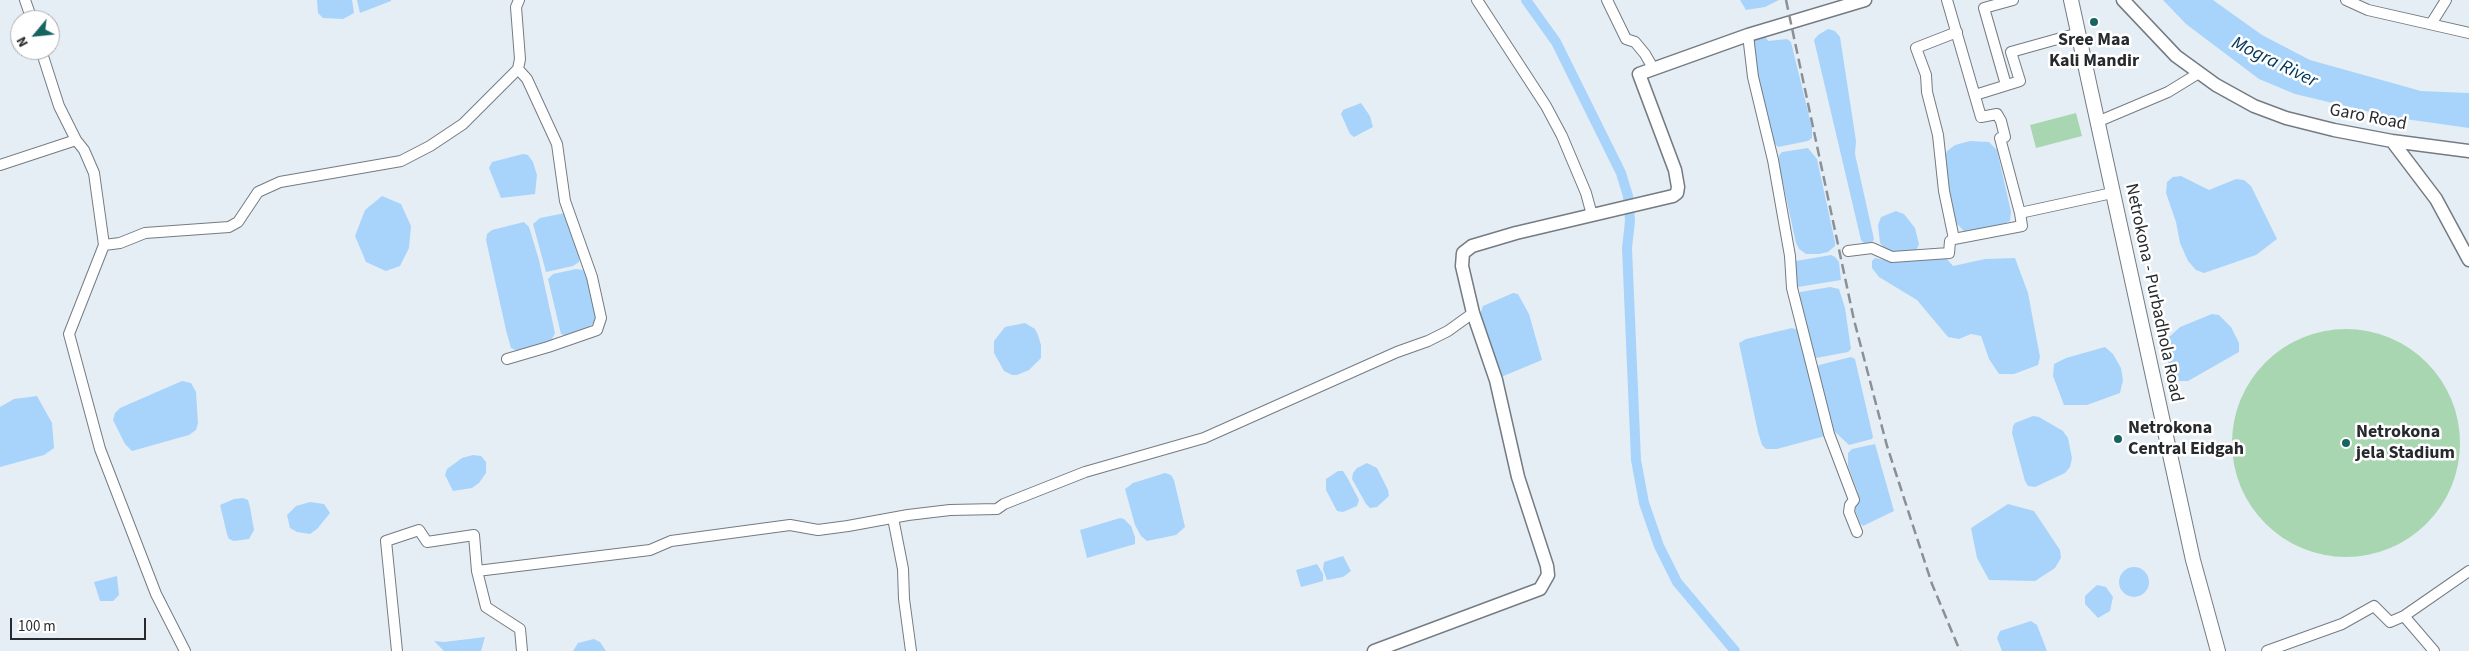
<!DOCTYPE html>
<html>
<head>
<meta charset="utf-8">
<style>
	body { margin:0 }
	#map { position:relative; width:2469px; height:651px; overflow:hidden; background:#e6eef5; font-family:"Source Sans 3",sans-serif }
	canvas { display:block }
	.north { position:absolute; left:10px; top:10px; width:50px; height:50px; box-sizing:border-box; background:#fff; border:1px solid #a9aaab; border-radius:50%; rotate:242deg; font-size:14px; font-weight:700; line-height:20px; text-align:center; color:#272a2d }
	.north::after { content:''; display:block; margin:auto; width:18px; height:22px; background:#156460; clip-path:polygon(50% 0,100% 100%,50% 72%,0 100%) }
	.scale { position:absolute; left:10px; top:618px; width:136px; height:22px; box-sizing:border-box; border:2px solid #272a2d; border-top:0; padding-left:6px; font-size:15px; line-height:18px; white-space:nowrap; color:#272a2d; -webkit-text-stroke:4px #fff; paint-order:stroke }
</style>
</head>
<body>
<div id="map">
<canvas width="2469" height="651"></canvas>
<div class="north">N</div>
<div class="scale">100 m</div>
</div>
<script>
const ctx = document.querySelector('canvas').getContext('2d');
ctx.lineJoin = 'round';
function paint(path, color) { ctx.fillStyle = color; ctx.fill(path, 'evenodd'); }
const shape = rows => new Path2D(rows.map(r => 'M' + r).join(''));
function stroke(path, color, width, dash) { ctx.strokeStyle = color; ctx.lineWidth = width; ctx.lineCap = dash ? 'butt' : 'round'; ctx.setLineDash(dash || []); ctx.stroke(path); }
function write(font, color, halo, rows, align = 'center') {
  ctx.font = font + ' "Source Sans 3",sans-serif'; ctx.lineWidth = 5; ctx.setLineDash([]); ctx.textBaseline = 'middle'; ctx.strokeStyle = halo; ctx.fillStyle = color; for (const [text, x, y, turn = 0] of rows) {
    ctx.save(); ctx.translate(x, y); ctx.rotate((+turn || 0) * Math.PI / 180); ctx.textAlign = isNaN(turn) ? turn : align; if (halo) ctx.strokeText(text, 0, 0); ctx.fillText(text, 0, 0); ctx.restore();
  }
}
paint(shape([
	[2076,113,2082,136,2036,148,2030,125],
	'2232 443a114 114 0 1 1 228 0a114 114 0 1 1-228 0Z'
]), '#a8d6b0');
paint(shape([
	[317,0,352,0,354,13,343,19,323,18,318,13],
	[357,0,391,0,391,1,360,13],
	[1740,0,1779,0,1765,7,1746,10],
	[2163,0,2213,0,2262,35,2310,60,2421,91,2469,93,2469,128,2391,117,2295,94,2259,79,2186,24],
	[1828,29,1835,31,1840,37,1856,141,1855,154,1874,239,1872,243,1866,245,1861,240,1814,40,1818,35],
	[1764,34,1768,41,1787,39,1791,42,1812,128,1812,138,1808,141,1778,147,1771,140,1752,49,1753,37],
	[1361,103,1370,116,1373,127,1354,137,1350,134,1341,114,1343,110],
	[1970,141,1989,142,1997,150,2011,212,2010,221,1993,228,1965,232,1957,224,1951,207,1944,160,1947,151,1955,145],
	[1808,148,1817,159,1835,242,1835,246,1828,252,1819,254,1806,254,1799,249,1796,243,1779,165,1779,155,1782,152],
	[523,154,528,155,533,162,537,175,535,194,501,198,489,168,492,162],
	[2181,176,2209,190,2236,179,2244,180,2251,186,2277,239,2256,255,2204,273,2196,270,2188,261,2180,243,2176,222,2166,193,2167,182,2173,177],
	[382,196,401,204,411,226,409,248,400,266,386,271,366,262,355,236,365,210],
	[1896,211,1904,214,1915,228,1919,244,1916,251,1889,253,1880,243,1878,225,1881,217],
	[565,213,579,257,579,262,573,266,546,272,533,224,540,218],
	[524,222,529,227,539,260,555,333,551,341,543,345,518,351,511,348,506,330,486,240,487,234,492,230],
	[1831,255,1835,257,1839,262,1841,280,1798,287,1795,283,1793,264,1796,261],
	[1915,257,1946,258,1953,266,1985,259,2015,258,2028,293,2040,357,2038,365,2014,374,1999,374,1989,359,1981,336,1971,334,1959,339,1948,337,1917,300,1879,277,1872,268,1872,261,1875,258,1888,261],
	[576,269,583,270,591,287,597,313,596,321,586,329,566,336,561,334,548,279,553,274],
	[1830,287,1839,289,1845,308,1851,349,1848,352,1816,358,1814,357,1799,302,1800,292],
	[1513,293,1518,294,1529,314,1542,360,1501,377,1485,336,1480,314,1483,306],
	[2212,314,2219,315,2231,327,2239,343,2239,352,2188,381,2178,381,2169,369,2165,346,2167,339,2180,327],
	[1025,323,1035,329,1038,335,1041,345,1041,358,1029,370,1017,375,1012,375,1004,371,994,353,994,341,1005,327],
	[1792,328,1798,330,1825,436,1777,449,1766,449,1762,445,1758,432,1739,343,1746,339],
	[2105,347,2113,354,2121,368,2123,380,2120,393,2087,405,2064,405,2053,376,2054,364,2066,358],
	[1851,357,1855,359,1873,437,1872,439,1849,445,1833,430,1817,368,1819,365],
	[182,381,191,383,196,392,198,423,196,430,189,435,132,451,125,444,113,420,115,413,120,408],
	[37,396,52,423,54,448,44,455,0,467,0,407,14,399],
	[2033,416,2039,417,2063,431,2068,438,2072,458,2070,467,2065,473,2035,487,2028,486,2025,481,2012,433,2013,426,2015,423],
	[1875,444,1894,511,1863,526,1860,523,1854,507,1858,493,1848,466,1848,453,1852,449],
	[473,455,481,456,486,462,486,473,479,483,472,488,453,491,445,475,447,469,462,458],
	[1367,463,1377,468,1388,490,1389,496,1377,507,1370,508,1366,504,1352,479,1353,473,1357,468],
	[1338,471,1343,471,1347,477,1359,500,1357,506,1343,512,1337,511,1326,490,1326,479],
	[1165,473,1171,475,1174,480,1185,527,1176,535,1147,541,1141,536,1135,525,1125,489,1133,483],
	[243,498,248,500,250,507,254,530,249,539,234,541,229,539,227,534,220,505,234,499],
	[310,502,324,504,330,513,317,529,310,534,297,532,290,528,287,515,296,506],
	[2008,504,2034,511,2060,550,2061,558,2055,568,2035,581,1989,580,1977,558,1971,528],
	[1120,518,1124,519,1131,526,1135,537,1135,544,1087,558,1080,530],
	[1343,556,1351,571,1343,577,1327,580,1323,569,1324,562],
	[1317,564,1323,574,1323,581,1301,587,1296,570],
	'2119 582a15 15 0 1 1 30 0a15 15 0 1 1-30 0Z',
	[117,576,119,595,113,601,100,601,94,582],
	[2097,585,2106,587,2113,597,2110,611,2098,618,2085,604,2085,596],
	[2031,621,2037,625,2047,651,2002,651,1997,638,2000,631],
	[485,637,481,651,444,651,434,641,444,642],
	[594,639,600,642,606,651,573,651,578,643]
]), '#a8d4fb');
stroke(shape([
	[1526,0,1556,42,1621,173,1628,196,1630,221,1627,248,1636,460,1644,503,1659,546,1677,582,1735,651]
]), '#a8d4fb', 10);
const minor = shape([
	[25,0,32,20],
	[1477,0,1546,106,1562,136,1586,193,1592,215],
	[1607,0,1626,39,1635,42,1645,54,1653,68],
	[1947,0,1981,117,1997,114,2001,121,2005,137,2000,138,2020,213,2112,193],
	[2346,0,2368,10,2469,33],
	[2431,24,2446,0],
	[1748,35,1753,77,1773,160,1790,256,1792,288,1829,434,1854,500,1850,505,1849,512,1857,532],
	[2006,85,1984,8,2013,0],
	[1975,95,2020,81,2011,52,2079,33],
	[2097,122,2168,92,2199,73],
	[76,140,84,150,94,173,104,245,69,334,100,449,156,594,185,651],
	[0,165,76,140,59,106,41,50],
	[1954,239,1944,191,1938,135,1927,92,1926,75,1916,48,1957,32],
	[104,245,120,243,145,233,229,227,238,222,258,192,280,182,401,161,430,146,463,124,518,69,520,59,516,7,519,0],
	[1848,251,1872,248,1892,257,1949,253,1950,241,1954,239,2022,226,2020,213],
	[507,359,548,347,597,330,601,318,592,277,565,201,557,144,527,79,518,69],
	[893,518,903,569,904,599,911,651],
	[477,571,650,550,671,541,790,525,818,530,848,526,908,515,950,510,997,509,1004,504,1085,472,1204,438,1397,352,1428,341,1448,331,1473,313],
	[397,651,386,541,419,530,427,542,474,535,477,571,486,607,520,629,522,651],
	[2267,651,2342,624,2374,606,2390,622,2404,616],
	[2434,651,2404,616,2469,571]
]);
const tertiary = shape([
	[2123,0,2176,56,2216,85,2254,106,2286,118,2334,130,2392,141,2469,151],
	[2392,141,2436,199,2469,260],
	[1374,651,1540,589,1548,575,1547,566,1518,477,1496,380,1473,313,1462,266,1463,253,1472,246,1516,233,1673,196,1677,193,1678,187,1675,170,1639,74,1748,35,1865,0]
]);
const secondary = shape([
	[2071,0,2193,560,2218,651]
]);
stroke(minor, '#747b82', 12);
stroke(tertiary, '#747b82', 15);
stroke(secondary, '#747b82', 16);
stroke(minor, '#fff', 10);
stroke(tertiary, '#fff', 12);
stroke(secondary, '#fff', 14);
stroke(shape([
	[1786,0,1854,320,1887,446,1932,584,1960,651]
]), '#8a9095', 2.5, [10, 5]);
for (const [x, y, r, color] of [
	[2094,22,5,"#156460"],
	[2118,439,5,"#156460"],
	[2346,443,5,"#156460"]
]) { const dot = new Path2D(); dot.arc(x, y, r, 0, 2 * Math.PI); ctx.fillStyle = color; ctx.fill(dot); stroke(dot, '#fff', 2); }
write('bold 18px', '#272a2d', '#fff', [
	["Sree Maa",2094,41,"center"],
	["Kali Mandir",2094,62,"center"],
	["Netrokona",2128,429],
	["Central Eidgah",2128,450],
	["Netrokona",2356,433],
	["jela Stadium",2356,454]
], 'left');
write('18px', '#272a2d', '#fff', [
	["Garo Road",2368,118,11],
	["Netrokona - Purbadhola Road",2153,293,78]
]);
write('italic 19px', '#013559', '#fff', [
	["Mogra River",2274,63,26]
]);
</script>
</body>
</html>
